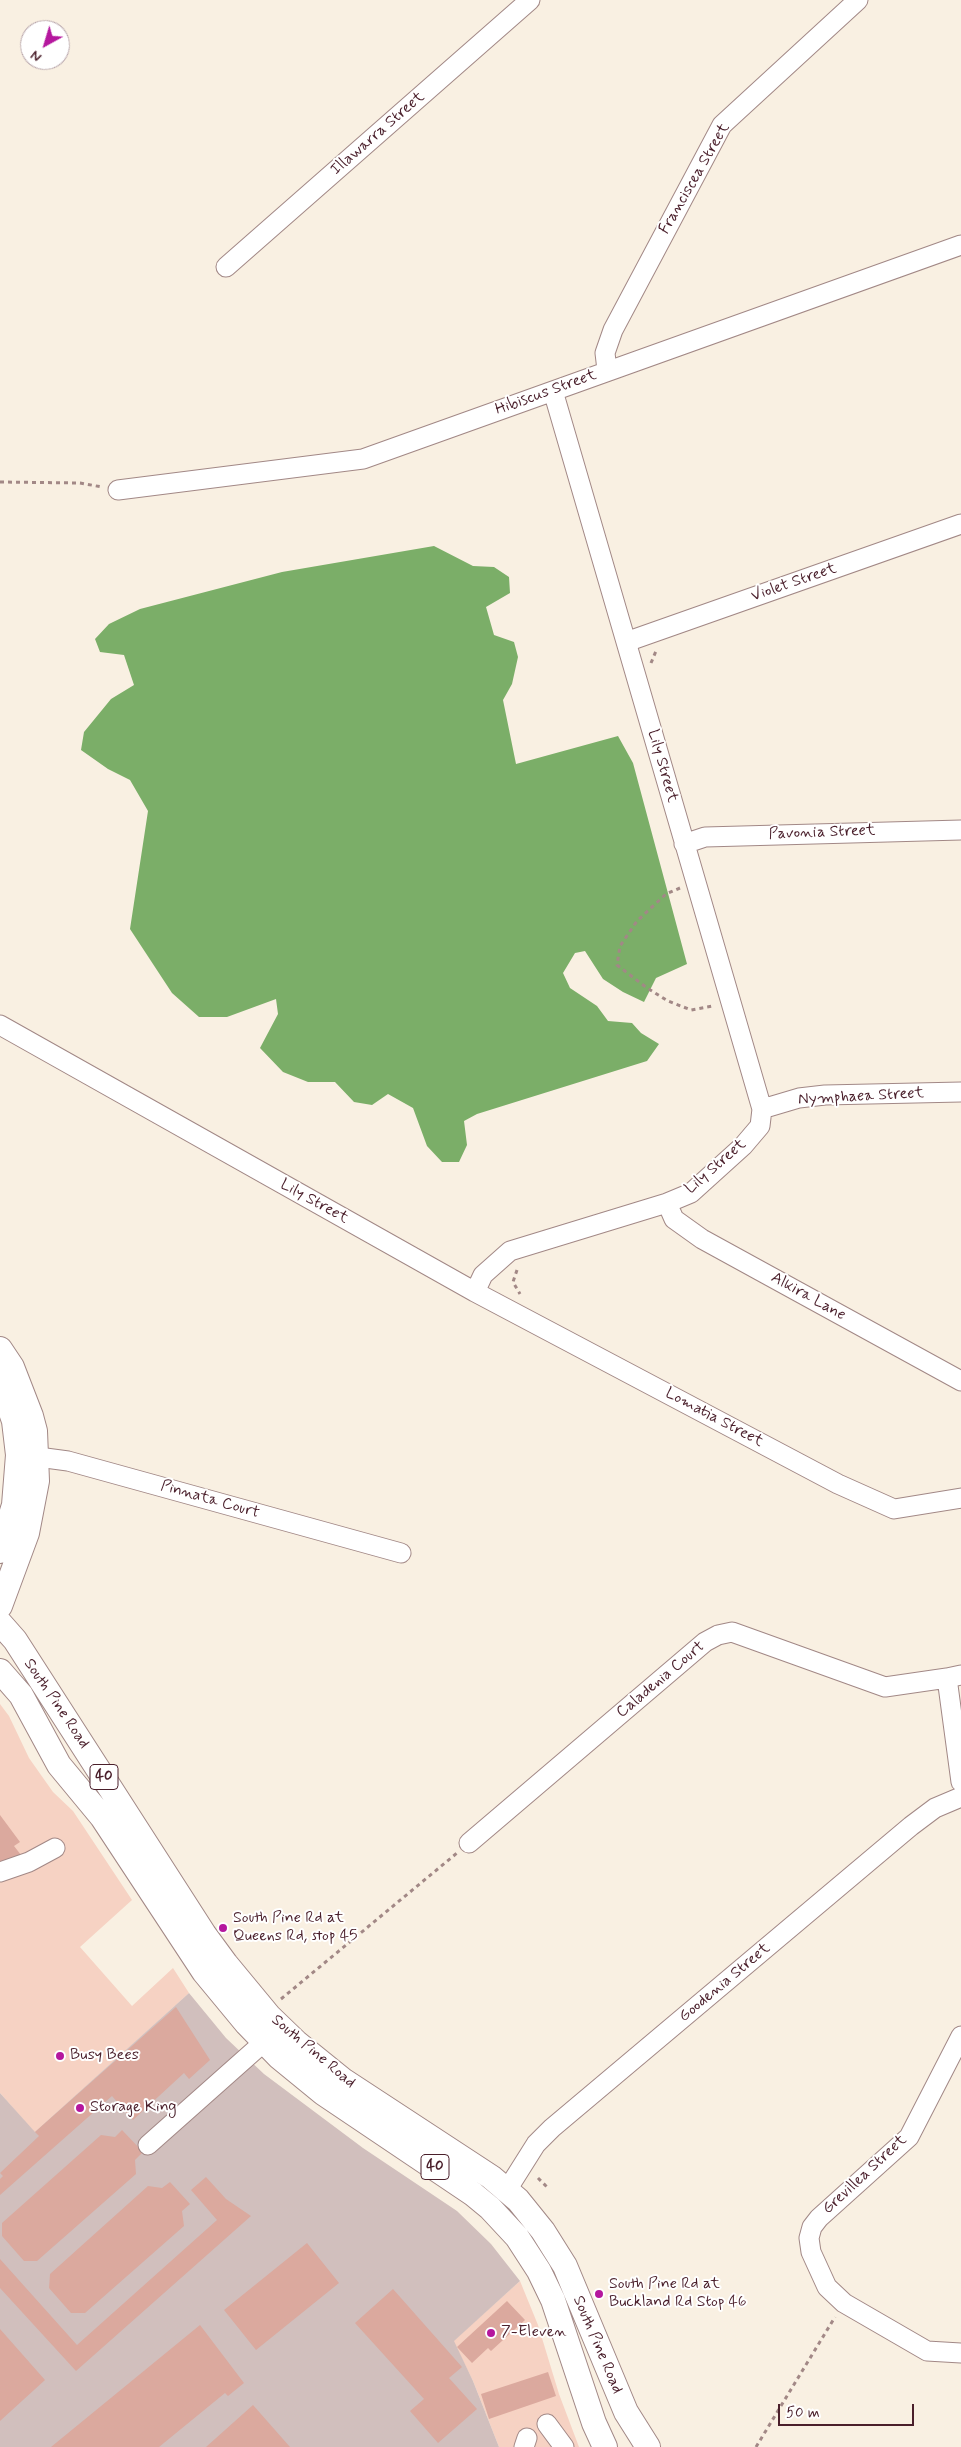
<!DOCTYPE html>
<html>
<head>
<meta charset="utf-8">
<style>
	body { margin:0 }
	#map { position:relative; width:961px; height:2447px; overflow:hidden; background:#f9f0e2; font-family:Mynerve,sans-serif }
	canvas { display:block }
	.north { position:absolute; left:20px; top:20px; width:50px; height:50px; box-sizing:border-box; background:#fff; border:1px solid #b7a5aa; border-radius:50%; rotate:219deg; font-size:14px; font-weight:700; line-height:20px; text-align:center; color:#4a1f2b }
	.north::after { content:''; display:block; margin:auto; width:18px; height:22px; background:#b5179e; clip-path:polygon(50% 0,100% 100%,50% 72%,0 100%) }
	.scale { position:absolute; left:778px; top:2404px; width:136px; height:22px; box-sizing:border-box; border:2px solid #4a1f2b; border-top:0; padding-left:6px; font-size:15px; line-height:18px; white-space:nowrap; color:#4a1f2b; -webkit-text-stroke:4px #fff; paint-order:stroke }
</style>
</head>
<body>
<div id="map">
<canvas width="961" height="2447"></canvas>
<div class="north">N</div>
<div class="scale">50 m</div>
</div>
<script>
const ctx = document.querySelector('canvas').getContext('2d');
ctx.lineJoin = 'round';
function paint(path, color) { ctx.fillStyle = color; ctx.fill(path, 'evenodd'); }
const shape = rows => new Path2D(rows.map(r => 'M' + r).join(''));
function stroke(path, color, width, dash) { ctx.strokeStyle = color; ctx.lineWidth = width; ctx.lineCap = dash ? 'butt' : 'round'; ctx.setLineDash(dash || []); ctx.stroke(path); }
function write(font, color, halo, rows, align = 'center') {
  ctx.font = font + ' Mynerve,sans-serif'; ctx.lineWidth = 4; ctx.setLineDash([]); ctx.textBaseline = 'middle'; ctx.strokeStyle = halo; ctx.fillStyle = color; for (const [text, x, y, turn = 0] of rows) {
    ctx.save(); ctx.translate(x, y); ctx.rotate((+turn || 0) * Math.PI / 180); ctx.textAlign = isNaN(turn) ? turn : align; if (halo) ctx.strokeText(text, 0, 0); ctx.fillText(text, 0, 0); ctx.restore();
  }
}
paint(shape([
	[0,1704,9,1716,29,1758,53,1792,73,1811,132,1900,80,1947,132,2006,173,1968,189,1993,35,2133,0,2093],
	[520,2281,538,2325,559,2394,579,2447,499,2447,473,2381,453,2341]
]), '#f6d2c3');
paint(shape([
	[189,1993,226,2038,264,2074,363,2148,457,2211,491,2244,520,2281,454,2341,473,2381,499,2447,0,2447,0,2093,35,2132]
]), '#d1bfbd');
paint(shape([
	[434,546,473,566,494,567,509,577,510,593,486,607,494,635,514,642,518,657,512,684,503,700,516,764,618,736,633,763,687,964,656,978,644,1002,623,992,603,979,585,951,575,953,563,973,570,988,597,1006,608,1021,632,1023,641,1033,659,1044,647,1061,477,1114,464,1121,467,1145,459,1162,442,1162,427,1146,413,1108,388,1094,372,1105,354,1102,335,1082,308,1082,283,1072,260,1048,278,1014,276,999,227,1017,199,1017,172,993,130,929,148,811,130,780,108,769,81,750,84,732,111,699,134,685,124,655,100,652,95,639,109,624,140,609,282,572]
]), '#7bae68');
paint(shape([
	[0,1815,20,1842,14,1846,21,1855,0,1863],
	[176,2007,210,2060,189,2079,184,2073,133,2120,112,2096,0,2195,0,2179,3,2176,0,2173,39,2136,35,2132],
	[122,2130,143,2152,135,2160,136,2174,37,2261,24,2261,2,2236,2,2223,101,2135,115,2137],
	[206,2177,226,2199,251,2216,76,2371,0,2288,0,2259,77,2345,217,2220,191,2190],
	[170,2182,190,2204,182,2211,184,2226,85,2313,71,2313,49,2288,50,2274,148,2186,162,2188],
	[307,2243,339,2283,256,2350,224,2310],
	[393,2289,462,2367,449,2378,477,2409,438,2443,410,2411,424,2399,355,2323],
	[507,2301,525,2320,491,2351,488,2348,472,2363,457,2347],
	[200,2325,244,2383,228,2396,225,2393,159,2447,51,2447],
	[0,2329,45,2380,0,2421],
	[548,2372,556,2396,489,2419,481,2394],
	[253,2405,290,2447,206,2447]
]), '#dba99e');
const minor = shape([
	[226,267,530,0],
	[607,370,605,353,613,330,722,125,858,0],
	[118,490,363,459,961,245],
	[626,642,961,524],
	[684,844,705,837,961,830],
	[0,1025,475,1292,483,1275,510,1251,667,1203,691,1193,743,1146,760,1126,762,1109,553,391],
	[762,1109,799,1098,825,1095,961,1092],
	[667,1203,674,1219,702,1239,961,1381],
	[475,1292,838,1484,894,1509,961,1498],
	[23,1455,68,1461,401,1553],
	[961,1675,947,1678,961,1782],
	[469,1843,705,1642,718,1635,732,1632,885,1687,947,1678],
	[0,1872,29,1862,55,1848],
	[961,2036,909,2137,819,2218,812,2227,809,2238,811,2252,827,2287,844,2303,927,2351,961,2353],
	[148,2145,264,2042],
	[507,2190,536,2144,552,2128,911,1826,935,1808,961,1797],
	[547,2424,564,2447],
	[524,2447,527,2438]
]);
const major = shape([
	[0,1349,12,1367,31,1416,35,1431,37,1481,27,1533,0,1606],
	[0,1381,14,1421,18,1455,14,1505,0,1551],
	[0,1623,15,1640,204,1934,226,1964,269,2016,296,2042,343,2080,491,2177,518,2200,543,2231,565,2266,626,2412,648,2447],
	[0,1671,21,1695,59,1765,102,1817,204,1972,247,2024,279,2057,323,2093,473,2194,490,2208,517,2237,539,2271,553,2300,594,2423,605,2447]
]);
stroke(minor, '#a28886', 21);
stroke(major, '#a28886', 26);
stroke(shape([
	[0,482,80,483,102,487],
	[651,663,656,651],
	[680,888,666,894,637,921,620,946,617,965,647,988,668,1001,691,1010,713,1006],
	[517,1270,513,1282,520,1294],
	[281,1999,457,1853],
	[538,2178,547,2187],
	[756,2447,835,2317]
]), '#a28886', 3, [4, 4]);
stroke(minor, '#fff', 19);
stroke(major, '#fff', 24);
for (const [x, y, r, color] of [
	[223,1928,5,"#b5179e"],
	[60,2056,5,"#b5179e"],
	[80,2108,5,"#b5179e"],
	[599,2294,5,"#b5179e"],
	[491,2333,5,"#b5179e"]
]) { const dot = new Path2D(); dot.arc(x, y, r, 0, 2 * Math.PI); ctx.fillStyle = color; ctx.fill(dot); stroke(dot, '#fff', 2); }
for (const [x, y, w] of [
	[104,1777,28],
	[435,2167,28]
]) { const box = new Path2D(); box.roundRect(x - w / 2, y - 12.5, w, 25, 4); ctx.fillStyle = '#fff'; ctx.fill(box); stroke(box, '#4a1f2b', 1); }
write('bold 15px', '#4a1f2b', null, [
	["40",104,1777],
	["40",435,2167]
]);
write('16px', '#4a1f2b', '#fff', [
	["Illawarra Street",378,134,-41],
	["Franciscea Street",695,179,-60],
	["Hibiscus Street",546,393,-20],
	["Violet Street",794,583,-19],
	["Lily Street",662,766,74],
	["Pavonia Street",822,833,-2],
	["Nymphaea Street",861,1097,-3],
	["Lily Street",716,1167,-41],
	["Lily Street",314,1202,29],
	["Alkira Lane",808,1297,29],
	["Lomatia Street",714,1418,28],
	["Pinnata Court",210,1500,16],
	["Caladenia Court",661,1680,-40],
	["South Pine Road",56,1704,56],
	["Goodenia Street",725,1983,-40],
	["South Pine Road",313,2052,40],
	["Grevillea Street",865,2175,-43],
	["South Pine Road",597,2345,67]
]);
write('16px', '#4a1f2b', '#fff', [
	["South Pine Rd at",233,1919],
	["Queens Rd, stop 45",233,1937],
	["Busy Bees",70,2056],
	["Storage King",90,2108],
	["South Pine Rd at",609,2285],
	["Buckland Rd Stop 46",609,2303],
	["7-Eleven",501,2333]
], 'left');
</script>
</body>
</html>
